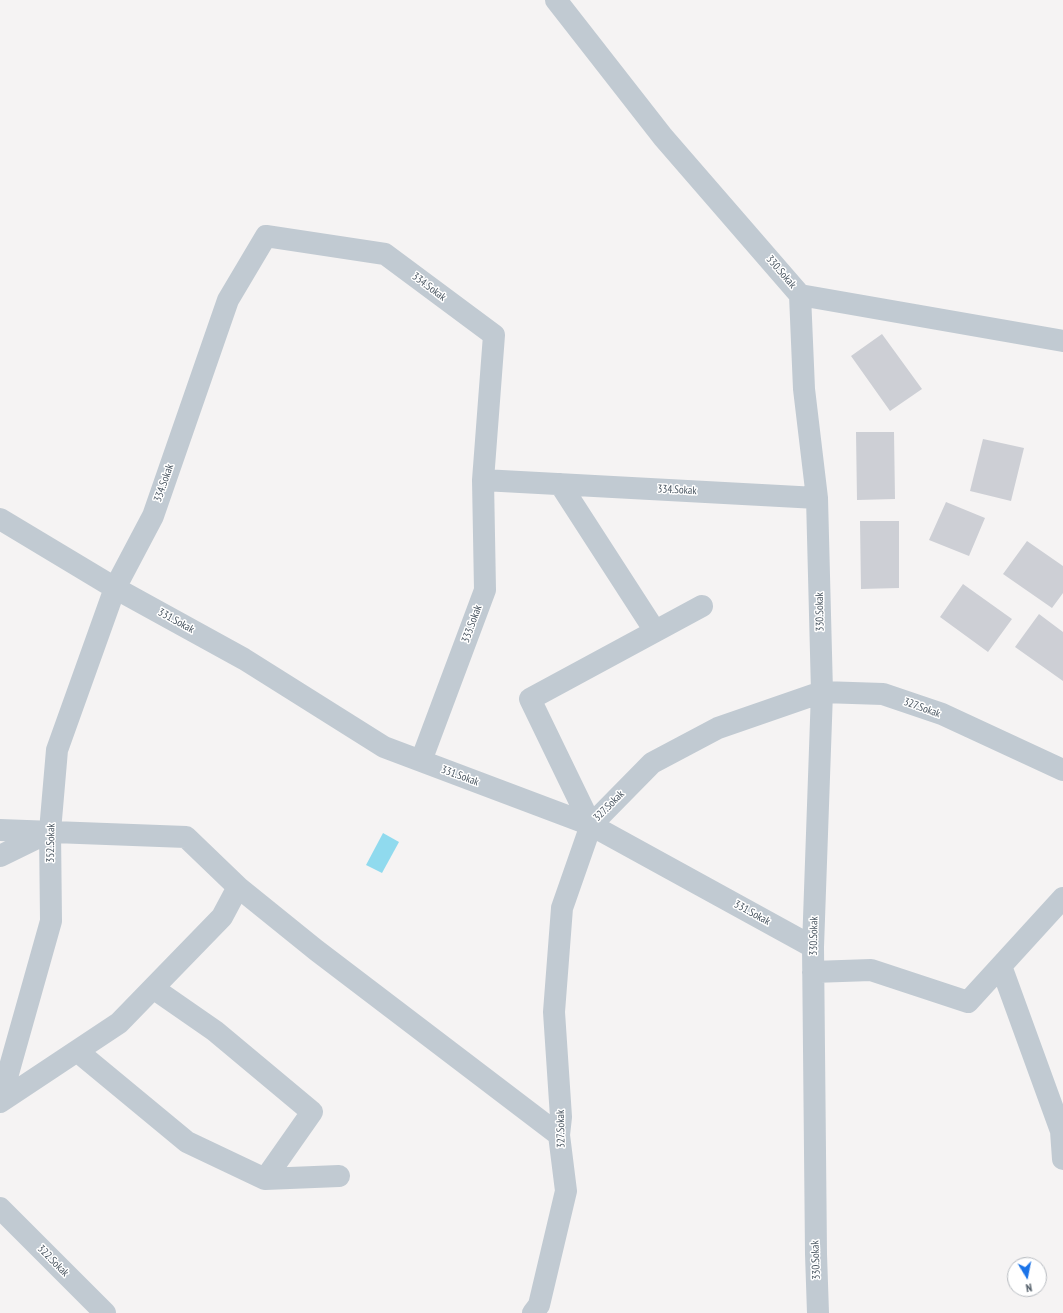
<!DOCTYPE html>
<html>
<head>
<meta charset="utf-8">
<style>
	body { margin:0 }
	#map { position:relative; width:1063px; height:1313px; overflow:hidden; background:#f5f3f3; font-family:"PT Sans Narrow",sans-serif }
	canvas { display:block }
	.north { position:absolute; left:1007px; top:1257px; width:40px; height:40px; box-sizing:border-box; background:#fff; border:1px solid #b7bbc0; border-radius:50%; rotate:170deg; font-size:11px; font-weight:700; line-height:16px; text-align:center; color:#4a5661 }
	.north::after { content:''; display:block; margin:auto; width:14px; height:18px; background:#1a73e8; clip-path:polygon(50% 0,100% 100%,50% 72%,0 100%) }
</style>
</head>
<body>
<div id="map">
<canvas width="1063" height="1313"></canvas>
<div class="north">N</div>
</div>
<script>
const ctx = document.querySelector('canvas').getContext('2d');
ctx.lineJoin = 'round';
function paint(path, color) { ctx.fillStyle = color; ctx.fill(path, 'evenodd'); }
const shape = rows => new Path2D(rows.map(r => 'M' + r).join(''));
function stroke(path, color, width, dash) { ctx.strokeStyle = color; ctx.lineWidth = width; ctx.lineCap = dash ? 'butt' : 'round'; ctx.setLineDash(dash || []); ctx.stroke(path); }
function write(font, color, halo, rows, align = 'center') {
  ctx.font = font + ' "PT Sans Narrow",sans-serif'; ctx.lineWidth = 3; ctx.setLineDash([]); ctx.textBaseline = 'middle'; ctx.strokeStyle = halo; ctx.fillStyle = color; for (const [text, x, y, turn = 0] of rows) {
    ctx.save(); ctx.translate(x, y); ctx.rotate((+turn || 0) * Math.PI / 180); ctx.textAlign = isNaN(turn) ? turn : align; if (halo) ctx.strokeText(text, 0, 0); ctx.fillText(text, 0, 0); ctx.restore();
  }
}
paint(shape([
	[383,833,399,842,382,873,366,865]
]), '#90daee');
paint(shape([
	[882,334,922,389,890,411,851,356],
	[856,432,894,432,895,499,857,500],
	[983,439,1024,448,1011,501,970,491],
	[946,502,985,518,969,556,929,540],
	[860,521,899,521,899,588,861,589],
	[1027,541,1063,566,1063,593,1052,608,1003,574],
	[963,584,1012,619,988,652,940,617],
	[1039,614,1063,632,1063,681,1015,647]
]), '#cdcfd5');
stroke(shape([
	[556,0,663,137,800,295,804,389,817,498,822,692,813,947,816,1254,818,1313],
	[800,295,1063,341],
	[560,484,655,631],
	[0,519,115,588,244,659,384,747,591,825,813,947],
	[421,761,485,590,483,480],
	[591,825,530,699,702,606],
	[0,830,186,837,238,887,222,917,119,1023,0,1102],
	[0,856,47,833],
	[238,887,316,950,559,1135],
	[1001,966,1061,1131,1063,1159],
	[813,972,871,970,968,1002,1063,898],
	[153,988,215,1031,312,1112,265,1179],
	[77,1051,187,1142,265,1179,339,1176],
	[0,1102,51,921,50,831,57,750,115,588,153,516,228,300,266,236,385,254,494,335,483,480,817,498],
	[0,1208,105,1313],
	[533,1313,539,1305,566,1191,559,1135,561,1117,554,1012,562,908,591,825,652,763,718,728,822,692,883,694,942,714,1063,770]
]), '#c1cad2', 22);
write('11px', '#4a5661', '#fff', [
	["330.Sokak",781,272,49],
	["334.Sokak",429,287,37],
	["334.Sokak",164,483,-71],
	["334.Sokak",677,490,3],
	["330.Sokak",820,612,-91],
	["331.Sokak",176,621,29],
	["333.Sokak",472,624,-70],
	["327.Sokak",922,708,20],
	["331.Sokak",460,776,20],
	["327.Sokak",609,806,-45],
	["352.Sokak",51,843,-89],
	["331.Sokak",752,913,29],
	["330.Sokak",814,936,-89],
	["327.Sokak",561,1129,-91],
	["330.Sokak",816,1260,-92],
	["322.Sokak",53,1261,45]
]);
</script>
</body>
</html>
